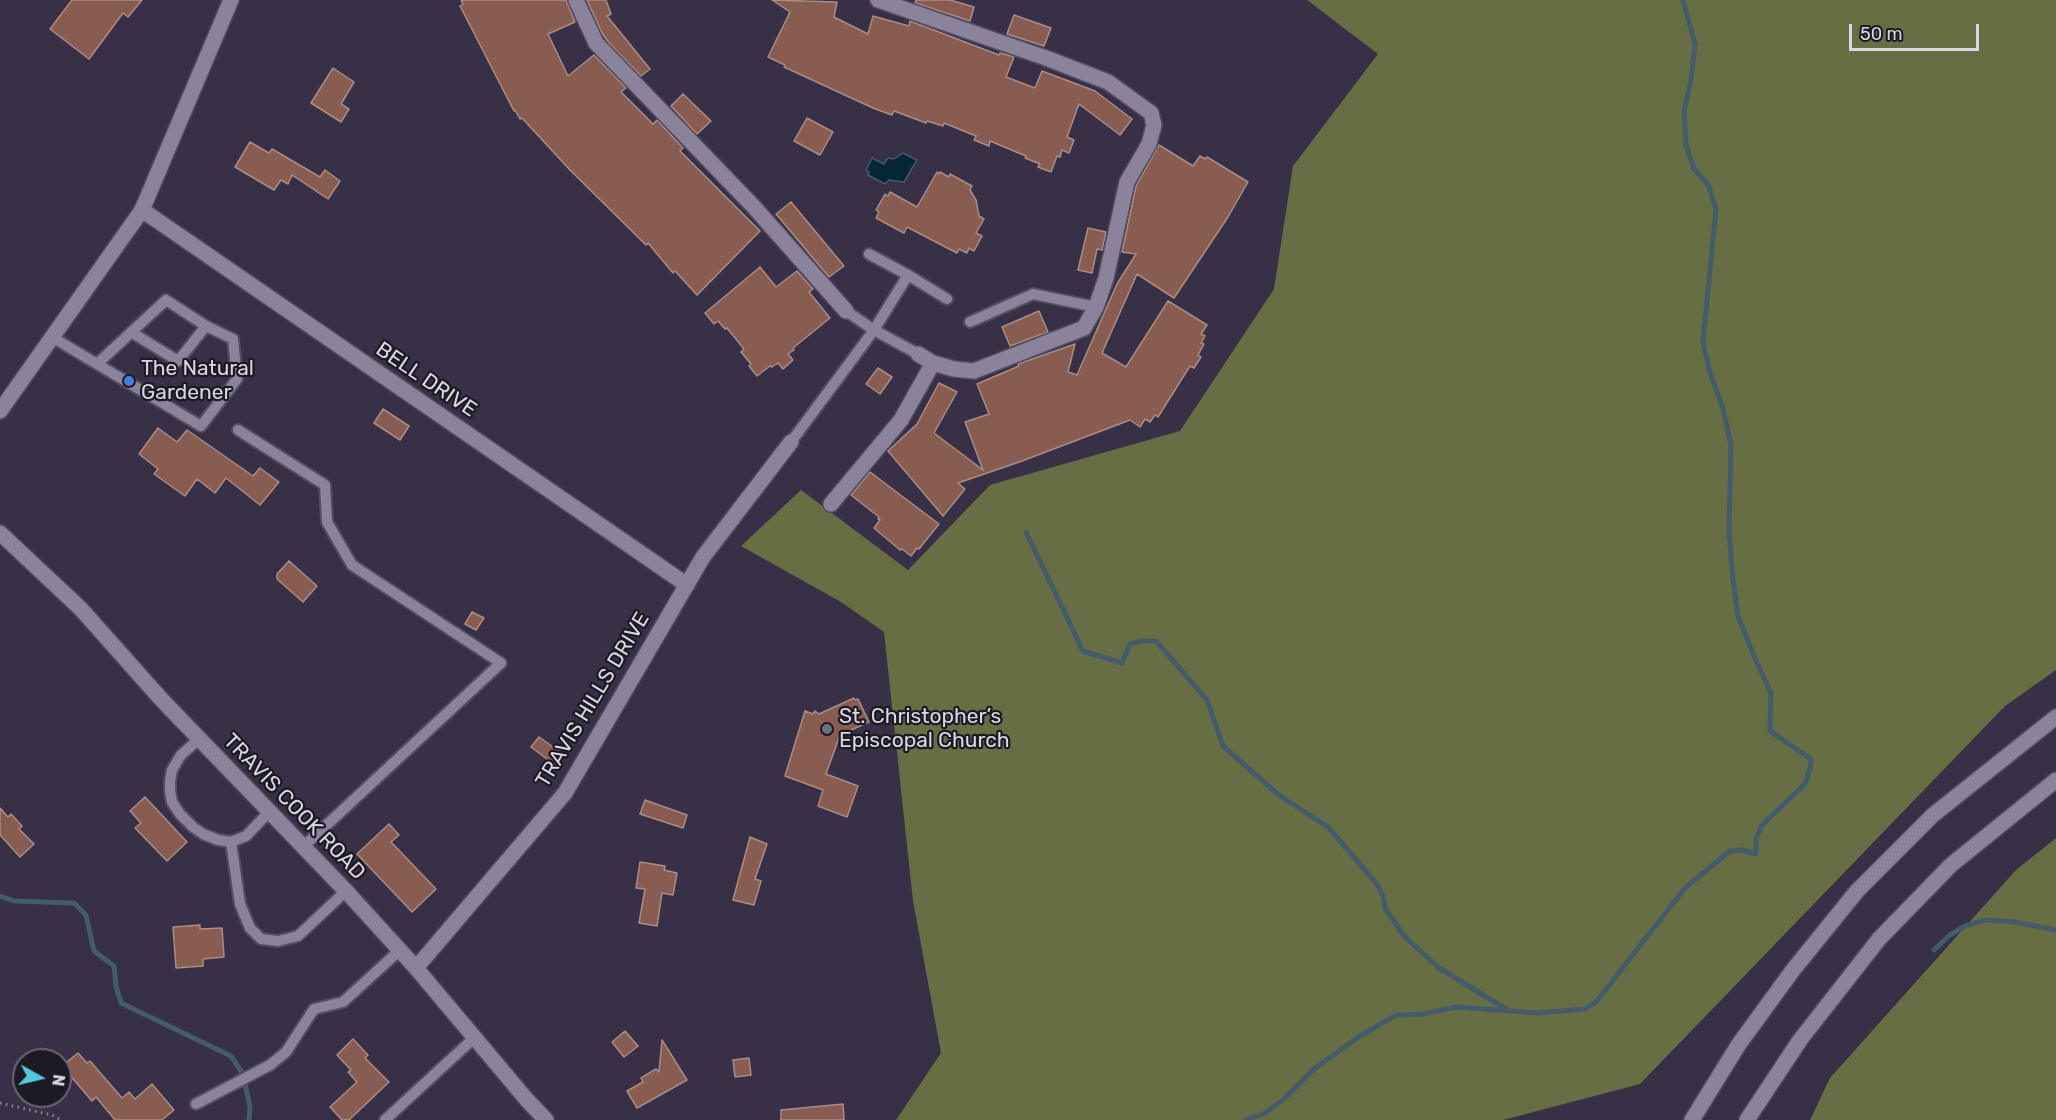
<!DOCTYPE html>
<html>
<head>
<meta charset="utf-8">
<style>
	body { margin:0 }
	#map { position:relative; width:2056px; height:1120px; overflow:hidden; background:#383046; font-family:Rubik,sans-serif }
	canvas { display:block }
	.north { position:absolute; left:12px; top:1048px; width:60px; height:60px; box-sizing:border-box; background:#1e1a24; border:2px solid #6a6571; border-radius:50%; rotate:98deg; font-size:16px; font-weight:700; line-height:24px; text-align:center; color:#dbd6e4 }
	.north::after { content:''; display:block; margin:auto; width:21px; height:27px; background:#53cadc; clip-path:polygon(50% 0,100% 100%,50% 72%,0 100%) }
	.scale { position:absolute; left:1849px; top:24px; width:130px; height:27px; box-sizing:border-box; border:3px solid #dbd6e4; border-top:0; padding-left:8px; font-size:18px; line-height:21px; white-space:nowrap; color:#dbd6e4; -webkit-text-stroke:4px #1e1a24; paint-order:stroke }
</style>
</head>
<body>
<div id="map">
<canvas width="2056" height="1120"></canvas>
<div class="north">N</div>
<div class="scale">50 m</div>
</div>
<script>
const ctx = document.querySelector('canvas').getContext('2d');
ctx.lineJoin = 'round';
function paint(path, color) { ctx.fillStyle = color; ctx.fill(path, 'evenodd'); }
const shape = rows => new Path2D(rows.map(r => 'M' + r).join(''));
function stroke(path, color, width, dash) { ctx.strokeStyle = color; ctx.lineWidth = width; ctx.lineCap = dash ? 'butt' : 'round'; ctx.setLineDash(dash || []); ctx.stroke(path); }
function write(font, color, halo, rows, align = 'center') {
  ctx.font = font + ' Rubik,sans-serif'; ctx.lineWidth = 4.5; ctx.setLineDash([]); ctx.textBaseline = 'middle'; ctx.strokeStyle = halo; ctx.fillStyle = color; for (const [text, x, y, turn = 0] of rows) {
    ctx.save(); ctx.translate(x, y); ctx.rotate((+turn || 0) * Math.PI / 180); ctx.textAlign = isNaN(turn) ? turn : align; if (halo) ctx.strokeText(text, 0, 0); ctx.fillText(text, 0, 0); ctx.restore();
  }
}
paint(shape([
	[1307,0,2056,0,2056,670,2005,706,1640,1084,1503,1120,896,1120,941,1053,913,901,884,632,841,602,741,546,801,490,908,570,990,485,1180,431,1274,289,1293,166,1378,54],
	[2056,838,2056,1120,1810,1120,1830,1078,2016,870]
]), '#686e44');
const water = shape([
	[903,153,917,160,904,182,889,180,885,184,868,175,869,172,866,170,872,158,884,164,888,158,894,159,903,153]
]);
paint(water, '#042637');
stroke(water, '#445b6b', 1.5);
stroke(shape([
	[1026,532,1083,651,1122,663,1130,644,1142,641,1156,641,1207,700,1223,746,1280,796,1328,827,1376,883,1383,896,1385,908,1404,936,1439,968,1506,1009],
	[0,896,14,901,74,903,86,915,94,951,114,966,116,986,121,1003,231,1056,243,1074,250,1107,249,1120],
	[1934,950,1950,935,1965,926,1985,920,2015,922,2056,930],
	[1246,1120,1265,1113,1284,1099,1314,1069,1360,1036,1396,1015,1423,1014,1456,1007,1538,1013,1585,1009,1596,1002,1685,888,1730,851,1743,850,1756,854,1756,839,1762,825,1805,784,1810,769,1811,759,1770,731,1771,693,1753,654,1738,616,1733,580,1729,530,1731,445,1723,408,1710,373,1703,342,1716,210,1709,186,1694,169,1686,145,1684,111,1691,80,1695,44,1683,0]
]), '#445b6b', 5);
const building = shape([
	[72,0,142,0,128,17,123,13,89,59,50,29,72,0],
	[461,0,566,0,575,22,548,34,568,76,594,55,626,88,621,92,653,124,657,120,683,148,680,151,760,231,697,295,675,271,673,273,648,243,646,245,570,170,522,118,520,119,515,110,514,111,460,6,463,4,461,0],
	[587,0,606,0,611,14,607,16,650,69,641,76,609,43,602,33,587,0],
	[772,0,837,2,834,17,868,34,873,16,909,26,910,21,999,55,1000,53,1014,57,1006,77,1035,88,1042,71,1095,91,1132,119,1120,135,1079,104,1067,137,1074,140,1069,153,1062,150,1060,157,1057,156,1051,172,1038,167,1040,164,1025,158,1026,156,990,141,989,146,974,140,976,136,944,123,943,126,927,121,926,123,894,111,892,115,873,108,784,67,785,65,768,57,790,12,772,0],
	[916,0,950,0,974,7,970,21,915,3,916,0],
	[1014,15,1051,28,1044,46,1007,34,1014,15],
	[333,68,354,82,341,104,349,109,341,122,311,103,333,68],
	[683,94,711,121,697,134,671,106,683,94],
	[807,118,833,132,820,155,794,141,807,118],
	[250,142,269,153,272,149,320,177,325,170,340,181,328,199,292,175,288,184,281,180,274,190,235,167,250,142],
	[1159,145,1193,166,1200,156,1205,159,1207,157,1248,182,1228,217,1174,298,1137,274,1102,353,1126,367,1168,301,1207,325,1201,334,1205,336,1201,343,1204,344,1198,355,1201,357,1194,368,1190,366,1158,417,1155,415,1150,422,1145,419,1140,427,1130,420,1022,461,958,483,965,489,943,516,888,451,917,424,939,383,957,392,934,433,983,470,965,422,989,414,977,384,1019,366,1018,364,1075,344,1068,372,1077,375,1117,284,1136,254,1122,252,1136,186,1159,145],
	[937,172,939,174,940,172,949,177,950,174,972,186,970,190,976,200,979,216,984,219,976,233,982,236,974,251,969,248,967,253,959,249,957,253,907,227,904,233,876,218,879,212,876,210,885,194,888,196,890,192,917,207,937,172],
	[791,202,844,266,829,277,776,214,791,202],
	[1088,228,1106,232,1102,250,1097,249,1092,273,1078,270,1088,228],
	[760,267,776,287,797,271,813,289,809,292,830,318,793,348,794,350,788,354,793,360,783,369,778,363,772,367,770,366,757,376,749,366,751,364,741,352,744,349,727,328,725,329,718,321,714,324,705,313,760,267],
	[1039,311,1048,332,1010,346,1002,327,1039,311],
	[878,368,892,377,880,394,866,384,878,368],
	[383,409,409,426,400,440,374,423,383,409],
	[158,428,177,442,187,430,253,476,260,468,279,482,260,505,226,478,215,493,197,479,185,496,154,474,158,469,139,454,158,428],
	[870,472,939,524,919,549,917,548,911,556,902,549,900,550,874,528,880,520,878,519,879,517,851,495,870,472],
	[289,561,317,586,303,602,277,579,277,574,289,561],
	[472,612,484,618,476,630,465,624,472,612],
	[854,698,855,700,858,699,869,722,840,735,826,774,858,786,847,817,818,806,823,790,785,776,805,711,813,714,815,711,819,714,854,698],
	[539,737,563,754,555,765,531,747,539,737],
	[145,797,187,842,167,861,135,828,141,823,130,811,145,797],
	[645,800,687,815,683,828,640,814,645,800],
	[0,808,8,817,11,814,22,826,19,829,34,844,20,857,0,835,0,808],
	[389,824,399,835,391,842,436,889,412,912,357,854,389,824],
	[750,837,767,844,755,879,761,881,754,905,733,900,750,837],
	[640,862,665,866,664,870,677,873,673,895,662,893,657,926,639,923,645,889,636,888,640,862],
	[200,925,200,929,222,928,224,957,203,959,203,966,176,968,173,927,200,925],
	[625,1031,638,1046,624,1057,612,1042,625,1031],
	[353,1039,368,1055,365,1058,389,1082,349,1120,342,1120,330,1107,357,1082,348,1072,351,1070,337,1055,353,1039],
	[662,1040,687,1080,637,1108,627,1091,643,1082,641,1078,656,1069,659,1072,662,1040],
	[78,1053,87,1063,90,1061,122,1098,129,1092,135,1099,152,1084,174,1110,162,1120,115,1120,96,1097,92,1101,62,1066,78,1053],
	[749,1058,751,1075,735,1077,733,1060,749,1058],
	[843,1104,844,1120,781,1120,781,1110,843,1104]
]);
paint(building, '#895c52');
stroke(building, '#ab8c85', 1.5);
const service = shape([
	[869,254,908,275],
	[846,311,874,330,908,275,947,299],
	[970,322,1033,294,1096,307],
	[131,332,178,361,206,326],
	[52,337,97,364,201,426,237,379,233,339,206,326,166,300,97,364],
	[238,430,325,485,327,522,352,565,501,663,304,846],
	[791,442,874,330,918,354],
	[199,739,181,755,172,770,170,781,170,791,172,802,180,814,193,827,203,834,218,840,231,842,246,836,270,811],
	[231,842,240,904,250,928,261,939,278,941,298,936,346,891],
	[196,1104,270,1065,286,1052,314,1009,343,1002,400,950],
	[385,1120,474,1038]
]);
const minor = shape([
	[576,0,596,43,754,207,846,311],
	[142,210,687,585],
	[918,354,933,363],
	[831,504,901,420,933,363,954,369,974,371,1084,328,1096,307,1106,278,1127,182,1149,144,1154,125,1151,113,1108,82,1046,58,878,0],
	[0,533,81,609,161,699,346,891,416,968,527,1100,546,1120],
	[416,968,565,793,703,557,791,442]
]);
const tertiary = shape([
	[0,411,142,210,231,0]
]);
const secondary = shape([
	[1692,1120,1739,1044,1793,970,1857,891,1933,815,2056,717],
	[1747,1120,1800,1040,1879,939,1951,865,2056,780]
]);
stroke(service, '#544d60', 14);
stroke(minor, '#544d60', 18);
stroke(tertiary, '#544d60', 18);
stroke(secondary, '#544d60', 18);
stroke(shape([
	[0,1103,52,1115,61,1120]
]), '#8c8698', 3, [1.5, 4.5]);
stroke(service, '#8b829c', 10);
stroke(minor, '#8b829c', 15);
stroke(tertiary, '#8b829c', 15);
stroke(secondary, '#8b829c', 15);
for (const [x, y, r, color] of [
	[129,381,6,"#3f7fe0"],
	[827,729,6,"#6b7280"]
]) { const dot = new Path2D(); dot.arc(x, y, r, 0, 2 * Math.PI); ctx.fillStyle = color; ctx.fill(dot); stroke(dot, '#1e1a24', 2); }
write('21px', '#dbd6e4', '#1e1a24', [
	["The Natural",141,369],
	["Gardener",141,393],
	["St. Christopher’s",839,717],
	["Episcopal Church",839,741]
], 'left');
write('21px', '#dbd6e4', '#1e1a24', [
	["BELL DRIVE",426,380,34],
	["TRAVIS HILLS DRIVE",593,700,-59],
	["TRAVIS COOK ROAD",294,807,46]
]);
</script>
</body>
</html>
